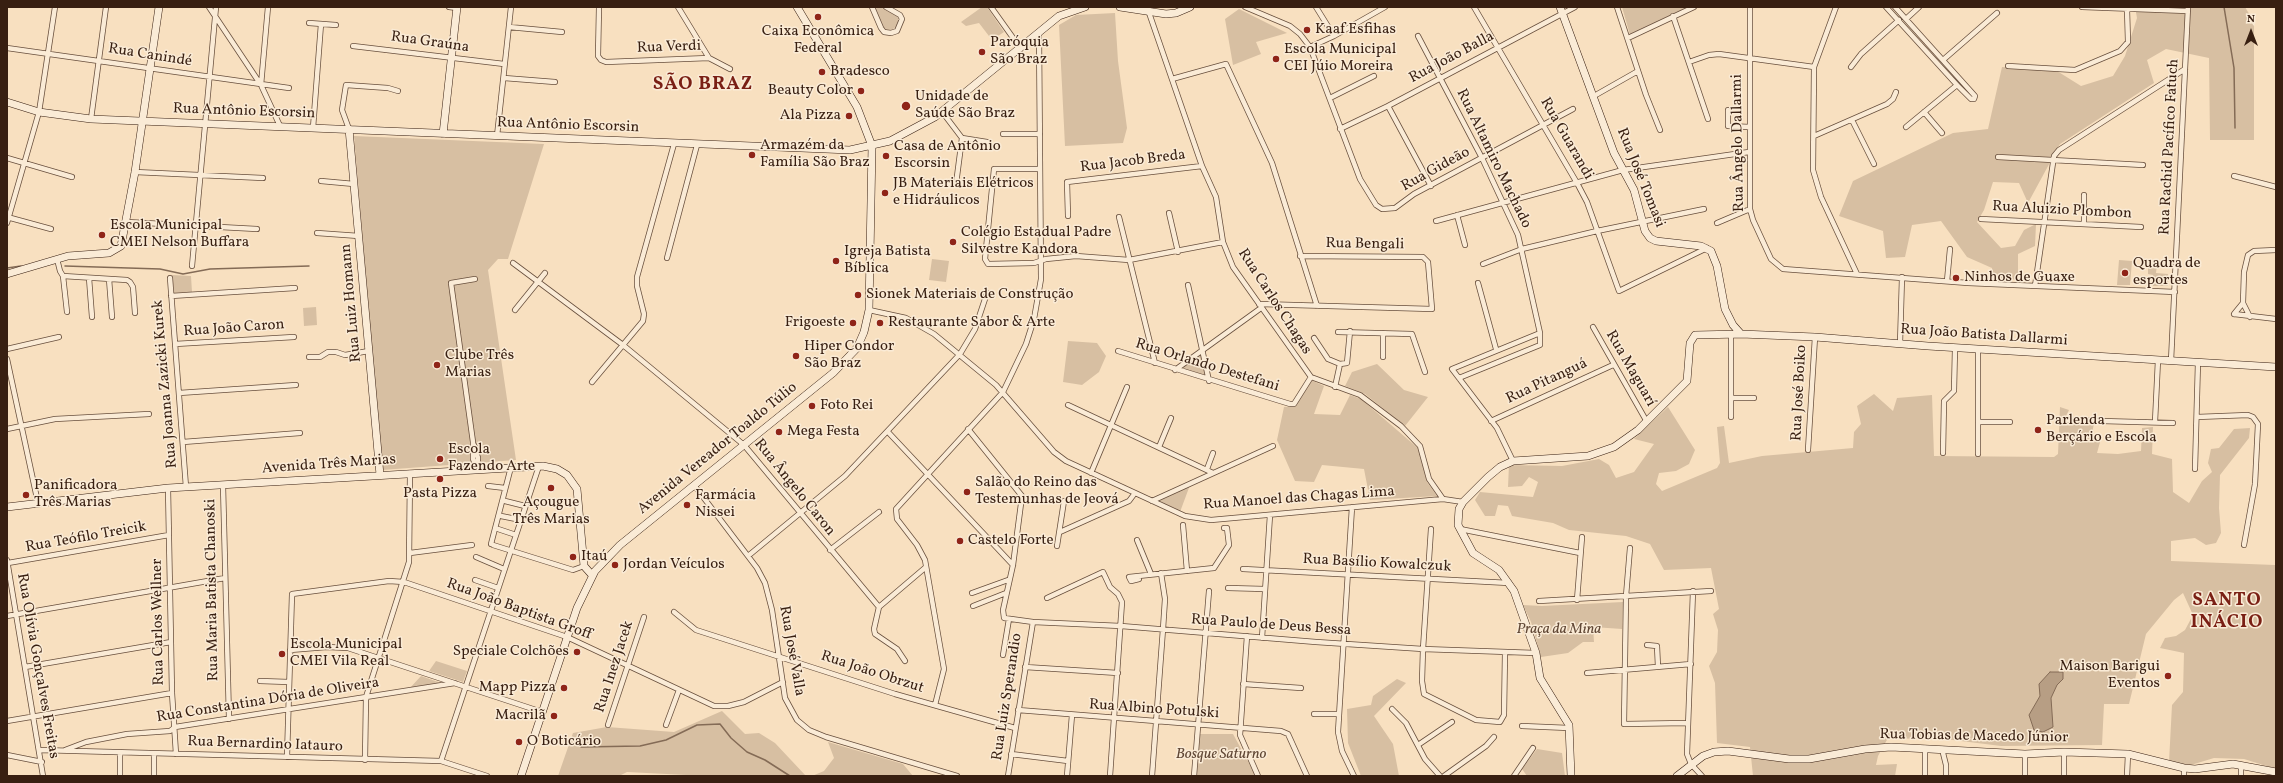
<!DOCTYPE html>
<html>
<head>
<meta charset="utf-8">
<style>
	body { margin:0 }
	#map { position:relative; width:2283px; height:783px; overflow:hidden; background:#f8e0c0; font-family:Vollkorn,serif }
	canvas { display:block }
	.frame { position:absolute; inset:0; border:8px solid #381f11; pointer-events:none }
	.north { position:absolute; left:2231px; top:12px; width:40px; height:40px; -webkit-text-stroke:3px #faebd6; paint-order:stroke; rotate:0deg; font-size:11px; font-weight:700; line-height:16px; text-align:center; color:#381f11 }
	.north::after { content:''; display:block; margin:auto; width:14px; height:18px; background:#381f11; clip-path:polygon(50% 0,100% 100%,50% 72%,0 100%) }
</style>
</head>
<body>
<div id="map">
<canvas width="2283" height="783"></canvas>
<div class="frame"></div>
<div class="north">N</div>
</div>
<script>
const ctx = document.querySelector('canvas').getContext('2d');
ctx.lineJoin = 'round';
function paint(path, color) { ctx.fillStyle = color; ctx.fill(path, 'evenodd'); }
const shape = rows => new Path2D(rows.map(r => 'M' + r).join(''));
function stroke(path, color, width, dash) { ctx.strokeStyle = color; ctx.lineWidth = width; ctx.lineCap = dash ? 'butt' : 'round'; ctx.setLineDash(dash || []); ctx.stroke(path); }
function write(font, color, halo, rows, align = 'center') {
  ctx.font = font + ' Vollkorn,serif'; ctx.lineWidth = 3; ctx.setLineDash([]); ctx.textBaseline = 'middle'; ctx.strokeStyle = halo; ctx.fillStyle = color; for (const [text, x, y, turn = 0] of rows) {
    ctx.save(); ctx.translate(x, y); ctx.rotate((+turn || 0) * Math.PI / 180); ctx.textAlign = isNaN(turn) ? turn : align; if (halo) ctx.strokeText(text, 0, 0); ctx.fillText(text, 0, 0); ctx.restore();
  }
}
paint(shape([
	[873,7,880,7,897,14,900,23,892,30,882,28],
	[982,7,987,7,1004,32,992,40,979,23,966,26,961,22],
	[1622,7,1693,7,1630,35],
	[2135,7,2245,7,2254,22,2254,140,2210,140,2209,58,2166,49,2147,60,2154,83,2060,144,2028,203,2019,183,1993,182,1984,210,1977,222,2001,248,2015,246,2024,230,2036,224,2035,246,2018,254,2018,280,1992,277,1992,268,1967,257,1941,221,1912,225,1905,257,1886,258,1883,231,1839,216,1853,181,1953,133,1988,129,2002,67,2057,71,2081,86,2113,76,2125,56,2137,18],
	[1239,9,1287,33,1256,42,1261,54,1233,65,1225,19],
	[1115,13,1118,61,1127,128,1123,143,1065,146,1059,25,1076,15],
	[354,136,544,144,508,259,498,259,488,270,516,460,382,470],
	[932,259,949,261,946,282,929,280],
	[2119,260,2132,261,2130,285,2117,285],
	[2148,264,2157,265,2156,273,2168,274,2168,286,2153,286,2153,275,2148,274],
	[172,275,191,276,192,292,174,293],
	[316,307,317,325,304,326,303,308],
	[1068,341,1097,343,1106,356,1099,372,1082,385,1063,382],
	[1201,353,1206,378,1181,368],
	[1377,364,1404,390,1428,397,1405,426,1365,394,1345,386,1352,372],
	[1311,380,1324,386,1314,414,1340,415,1350,395,1361,399,1419,449,1427,482,1437,496,1370,500,1364,469,1322,465,1314,482,1295,481,1277,440,1284,407,1295,406],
	[1874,394,1893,411,1897,398,1932,395,1934,456,2054,457,2058,454,2060,407,2069,410,2065,418,2094,423,2091,439,2100,442,2097,453,2118,454,2141,451,2142,428,2153,427,2152,454,2172,459,2173,492,2189,503,2202,481,2212,472,2208,463,2211,449,2219,448,2234,429,2250,428,2249,438,2220,475,2219,508,2221,533,2216,543,2206,545,2195,538,2171,541,2171,561,2275,565,2276,556,2276,769,2244,759,2214,758,2191,765,2169,762,2172,705,2183,692,2184,653,2160,648,2165,638,2176,636,2185,630,2193,615,2183,593,2174,600,2146,634,2129,704,2104,704,2102,745,2001,746,1953,740,1888,738,1878,756,1876,765,1897,764,1895,776,1753,776,1750,747,1717,743,1715,683,1709,666,1717,652,1718,630,1713,614,1719,609,1711,568,1664,570,1650,544,1626,536,1569,530,1553,523,1512,516,1508,506,1498,505,1495,516,1485,516,1475,500,1480,492,1533,497,1538,482,1529,477,1522,486,1508,487,1509,465,1562,466,1599,459,1609,465,1616,478,1634,472,1654,444,1634,439,1668,407,1695,450,1689,464,1676,471,1659,473,1656,484,1662,491,1717,468,1720,463,1717,427,1724,426,1729,463,1762,456,1853,448,1854,432,1861,424,1857,406],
	[1190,485,1180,512,1158,501],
	[1623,602,1622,629,1593,627,1594,642,1583,642,1568,653,1541,657,1531,622,1523,605,1542,606],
	[436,661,467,671,463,682,429,671],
	[421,676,441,683,409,689],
	[1397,679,1406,683,1374,716,1393,744,1399,776,1361,776,1348,743,1347,709,1371,705,1373,696],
	[722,711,745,734,759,733,775,743,806,776,706,776,627,772,619,776,558,776,573,733,607,727,674,732],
	[1199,734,1233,734,1256,776,1197,776],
	[828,742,903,764,913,776,812,776,824,771,834,758],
	[1537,749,1562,753,1565,776,1527,776,1522,769]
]), '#d7bfa2');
const water = shape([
	[2050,672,2063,672,2063,679,2057,685,2051,698,2053,727,2043,732,2034,730,2029,715,2040,696,2039,684,2050,672]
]);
paint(water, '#b79e84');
stroke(water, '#846b56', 1);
stroke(shape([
	[2224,7,2234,68,2235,128],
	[65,266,160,269,183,274,210,269,309,266],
	[7,268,21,266],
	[581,747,640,746,666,740,697,725,720,724,731,738,747,752,765,760,790,776]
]), '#846b56', 1.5);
const street = shape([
	[209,7,261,85,280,126],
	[449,7,457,8],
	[599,7,598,56,601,60,606,62,709,58,730,69],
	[678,7,709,58],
	[872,7,881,28,884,32,891,33,897,31,902,19,900,15,886,7],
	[991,7,1021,49],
	[1147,7,1202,166,1216,197,1223,242,1233,267,1311,377,1360,395,1401,426,1420,446,1429,479,1443,499],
	[1245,7,1290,26,1300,34,1310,47,1360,179,1376,205,1382,209,1395,208,1414,194,1573,109],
	[1316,7,1334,36],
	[1474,7,1577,183,1587,202,1619,291,1707,248],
	[1617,7,1646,95,1660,130],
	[1750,7,1750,209,1753,220,1771,259,1783,269,1968,283,2175,292],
	[1836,7,1814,67,1813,170,1821,197,1857,274],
	[1886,7,1957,85,1971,99,1974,99,1975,96,1895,7],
	[2082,7,2188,11],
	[1673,16,1708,119],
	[1906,19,1919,7],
	[309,23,336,25],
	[509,27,562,32],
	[1418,36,1482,158,1518,235,1540,333,1540,345,1459,378],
	[1628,38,1694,7],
	[353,46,504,64],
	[1310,47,1334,36,1385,7],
	[7,48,289,88],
	[1943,60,1997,13],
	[1689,62,1709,55,1719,54,1814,67],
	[2008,66,2075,70,2120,51,2128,42,2127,9],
	[1851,67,1861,54,1899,20],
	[504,78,555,82],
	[1172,79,1226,64,1272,163,1317,306],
	[261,85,268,7],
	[1594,96,1638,71],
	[1330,98,1374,76],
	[1388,106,1431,186],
	[1728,110,1728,126,1750,127],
	[1924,112,1942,133],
	[91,119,106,7],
	[1852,120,1874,164],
	[1906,127,1957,85],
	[313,128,321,24],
	[349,129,342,110,346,85,388,88,398,91],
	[1340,129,1388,106,1575,7],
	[1003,134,1040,134],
	[497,136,511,7],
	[1814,136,1887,104,1893,99,1896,92],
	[962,138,987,142],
	[1998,157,2143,165],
	[7,158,72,177],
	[1040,169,994,169,985,259,988,264,1034,263,1046,259,1076,256,1129,260,1223,242],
	[135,172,263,178],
	[2234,176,2276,187],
	[321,181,354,184],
	[923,182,956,184,962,138,943,113],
	[1169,213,1178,252],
	[1457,215,1465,245],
	[1068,216,1067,182,1202,166],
	[7,217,51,229],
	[1119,217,1155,363],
	[1981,219,2141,227],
	[1436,221,1623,170,1749,152],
	[127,222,257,229],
	[7,223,39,112,55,7],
	[1717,223,1750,209],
	[2084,224,2084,195],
	[317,233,359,236],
	[667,258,697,145],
	[57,259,60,271,63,276,127,280,130,282,133,287,135,313],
	[513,263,623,345,744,445,879,607],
	[1483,264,1522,249,1597,231,1704,209],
	[192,266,216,7],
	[63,276,67,312],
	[89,278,92,317],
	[170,278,186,487],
	[109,279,112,317],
	[475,279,451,283,473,442,473,459,477,469],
	[1947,281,1950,249],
	[1478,283,1496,349],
	[1188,285,1209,381],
	[2035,286,2054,156,2059,150,2185,69],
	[171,296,295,288],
	[2243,303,2250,317],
	[1259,304,1432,309,1428,262,1423,257,1300,256],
	[515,310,545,273],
	[869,310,906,318,934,334,996,385,1054,452,1066,461,1185,516,1211,520,1443,499,1463,502],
	[2234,314,2243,303,2244,272,2248,255,2254,251,2276,250],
	[2234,314,2276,319],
	[1593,327,1647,422],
	[1338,332,1412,334,1425,372],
	[1314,338,1328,359,1340,364,1347,363,1350,331],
	[175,344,294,337],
	[1900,344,1902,277],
	[7,349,59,337],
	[1118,351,1290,404,1294,404,1311,377],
	[309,357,320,357,328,352,336,352,345,355,369,351],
	[1383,357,1383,333],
	[7,359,38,503],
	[2171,361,2188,7],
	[1175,370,1261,308],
	[592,382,643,321,644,314,637,286,637,277,674,144],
	[1335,387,1340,364],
	[179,393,296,385],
	[1731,398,1754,398],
	[1068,405,1213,473],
	[1731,417,1731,334],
	[2197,417,2248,415,2253,417,2258,424,2255,484,2244,545],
	[2066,420,2173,423],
	[1491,421,1613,365],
	[1978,422,2010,422],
	[2155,422,2158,360],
	[7,429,55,419,149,414],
	[968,429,1022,496,1013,565,1003,610,1004,618,1033,622,1121,626,1316,642,1423,649,1536,653],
	[888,432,1013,565],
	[183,442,300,433],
	[474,445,478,458,477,469],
	[1159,447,1171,418],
	[1808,450,1815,337],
	[1943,453,1944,401,1954,391,1955,348],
	[1978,454,1978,349],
	[1513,461,1497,428,1452,369,1540,333],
	[1207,469,1213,453],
	[2195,469,2198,362],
	[1091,473,1127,387],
	[223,485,229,719],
	[694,485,757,568,765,583,772,610,785,698,797,720,809,730,826,737,957,776],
	[488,486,505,488],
	[168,488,172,693,176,754],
	[505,501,525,506],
	[1152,501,1273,446],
	[1352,507,1338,732,1342,751,1354,776],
	[501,516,521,520],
	[1183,525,1187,571],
	[498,529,516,535],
	[1431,529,1423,649,1422,681,1424,694,1476,720,1500,722,1504,715,1505,652],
	[1460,529,1580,553],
	[1060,532,1129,501,1135,493],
	[1137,540,1151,574],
	[491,544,511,467],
	[493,545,573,570,584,566],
	[1057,546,1064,501],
	[1630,548,1626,596,1624,724,1687,723],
	[830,550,879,512],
	[410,553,472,545],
	[748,556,845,476,960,354,975,329,987,293],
	[476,557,504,569],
	[7,560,43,776],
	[8,563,169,535],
	[1243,569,1509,583],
	[1139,579,1131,581,1129,577,1214,568,1229,545,1227,528,1224,528],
	[475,580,498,588],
	[1228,588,1265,589],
	[1693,591,1687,754,1691,764,1702,776],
	[972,593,1008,580],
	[1047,598,1103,572,1110,587,1118,594,1122,602,1110,776],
	[1577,600,1582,537],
	[1539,601,1711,591],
	[973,606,1006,593],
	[879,607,874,629,875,634,897,649,905,661],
	[879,607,926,567],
	[674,612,696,630,895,694,1015,728],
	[7,616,225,578],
	[1247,636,1240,735,1258,776],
	[1262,638,1270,515],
	[1647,645,1657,646,1658,667],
	[290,650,327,647,348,648,542,712],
	[1003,655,1009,619],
	[25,667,171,642],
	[1025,667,1118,673],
	[1587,673,1691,664],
	[260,681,289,682],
	[1243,684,1301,688],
	[935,705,944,669,925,560,917,545,897,519,896,509,1003,392,1026,344,1034,319,1041,279,1039,33],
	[1392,709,1406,723,1425,759,1440,776],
	[1018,710,1281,731,1288,734,1307,776],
	[1314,714,1339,714],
	[7,721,172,693],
	[608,725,644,617],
	[666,725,679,690],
	[1522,726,1569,728],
	[1418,745,1452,722],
	[1942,749,1946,765,1946,776],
	[40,750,441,761,487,776],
	[65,750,86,742,127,734,170,731,175,727,455,683],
	[120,753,120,776],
	[1011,754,1068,761],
	[7,755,42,762],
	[287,757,292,594,389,581,404,582,567,637,714,706,728,706,744,702,783,682],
	[365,760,366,697,409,562,410,473],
	[441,761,539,466],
	[2241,765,2241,776],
	[2184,768,2184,776],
	[154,776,154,754],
	[1008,776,1033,622],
	[1067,776,1072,715],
	[1152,776,1163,629,1165,599,1161,573],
	[1194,776,1209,591],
	[1444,776,1486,746,1494,737],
	[1514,776,1533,748],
	[1925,776,1925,748],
	[2025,776,2025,754],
	[2064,776,2064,752],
	[2127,776,2128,754]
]);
const secondary = shape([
	[1120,7,1166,14,1176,13,1190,7],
	[1560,7,1614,153,1634,190,1645,231,1650,238,1656,241,1701,246,1711,251,1717,266,1725,309,1733,325,1741,334],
	[7,102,39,112,91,119,850,150,890,141,935,117,1059,16,1085,7],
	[349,129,380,475],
	[443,134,457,7],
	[7,274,68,256,109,253,121,246,135,172,159,7],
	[7,507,168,488,543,466,557,469,567,475,577,489,584,566,592,575],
	[521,776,577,608,595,571,620,545,833,373,857,348,864,332,869,310,872,146,857,107,797,7],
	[1571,776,1569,725,1540,678,1536,653,1514,591,1499,570,1473,553,1458,525,1459,509,1463,502,1488,477,1500,467,1513,461,1588,456,1614,447,1638,430,1687,381,1690,343,1695,335,1741,334,1815,337,1928,346,2276,367],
	[1677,776,1703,756,1714,752,1728,751,1789,759,1809,759,1865,749,1891,747,2025,754,2064,752,2128,754,2184,768,2195,769,2233,764,2276,772]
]);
stroke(street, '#684f3d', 6);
stroke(secondary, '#381f11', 8);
stroke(street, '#faebd6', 4.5);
stroke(secondary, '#faebd6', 7);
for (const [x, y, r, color] of [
	[818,17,4,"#8f2418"],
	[1307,30,4,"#8f2418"],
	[982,52,4,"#8f2418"],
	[1276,59,4,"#8f2418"],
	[822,72,4,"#8f2418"],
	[861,91,4,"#8f2418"],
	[906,106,5,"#8f2418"],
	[849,116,4,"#8f2418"],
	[752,155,4,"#8f2418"],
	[886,156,4,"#8f2418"],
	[885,193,4,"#8f2418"],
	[102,235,4,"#8f2418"],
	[953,242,4,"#8f2418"],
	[836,261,4,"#8f2418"],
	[2125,273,4,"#8f2418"],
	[1956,278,4,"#8f2418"],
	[858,295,4,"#8f2418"],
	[853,323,4,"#8f2418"],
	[880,323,4,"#8f2418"],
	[796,356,4,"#8f2418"],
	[437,365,4,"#8f2418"],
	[812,406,4,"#8f2418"],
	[2038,430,4,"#8f2418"],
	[779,432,4,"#8f2418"],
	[440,459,4,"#8f2418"],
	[440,479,4,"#8f2418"],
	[551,488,4,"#8f2418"],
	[967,492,4,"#8f2418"],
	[26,495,4,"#8f2418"],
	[687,505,4,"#8f2418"],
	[960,541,4,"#8f2418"],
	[573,557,4,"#8f2418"],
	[615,565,4,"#8f2418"],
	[577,652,4,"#8f2418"],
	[282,654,4,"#8f2418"],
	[2168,676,4,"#8f2418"],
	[564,688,4,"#8f2418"],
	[554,716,4,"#8f2418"],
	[519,742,4,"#8f2418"]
]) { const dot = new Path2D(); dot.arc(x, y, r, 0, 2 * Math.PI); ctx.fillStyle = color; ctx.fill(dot); stroke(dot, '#faebd6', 1.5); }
write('15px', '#381f11', '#faebd6', [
	["Kaaf Esfihas",1315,30],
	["Caixa Econômica",818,32,"center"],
	["Federal",818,49,"center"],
	["Paróquia",990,43],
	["São Braz",990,60],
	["Escola Municipal",1284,50],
	["CEI Júio Moreira",1284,67],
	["Bradesco",830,72],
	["Beauty Color",853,91,"right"],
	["Unidade de",915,97],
	["Saúde São Braz",915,114],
	["Ala Pizza",841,116,"right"],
	["Armazém da",760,146],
	["Família São Braz",760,163],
	["Casa de Antônio",894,147],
	["Escorsin",894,164],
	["JB Materiais Elétricos",893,184],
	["e Hidráulicos",893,201],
	["Escola Municipal",110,226],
	["CMEI Nelson Buffara",110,243],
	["Colégio Estadual Padre",961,233],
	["Silvestre Kandora",961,250],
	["Igreja Batista",844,252],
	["Bíblica",844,269],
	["Quadra de",2133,264],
	["esportes",2133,281],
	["Ninhos de Guaxe",1964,278],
	["Sionek Materiais de Construção",866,295],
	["Frigoeste",845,323,"right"],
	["Restaurante Sabor & Arte",888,323],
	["Hiper Condor",804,347],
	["São Braz",804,364],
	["Clube Três",445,356],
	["Marias",445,373],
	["Foto Rei",820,406],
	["Parlenda",2046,421],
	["Berçário e Escola",2046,438],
	["Mega Festa",787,432],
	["Escola",448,450],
	["Fazendo Arte",448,467],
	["Salão do Reino das",975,483],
	["Testemunhas de Jeová",975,500],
	["Panificadora",34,486],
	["Três Marias",34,503],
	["Pasta Pizza",440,494,"center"],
	["Farmácia",695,496],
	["Nissei",695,513],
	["Açougue",551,503,"center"],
	["Três Marias",551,520,"center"],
	["Castelo Forte",968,541],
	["Itaú",581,557],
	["Jordan Veículos",623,565],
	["Escola Municipal",290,645],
	["CMEI Vila Real",290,662],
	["Speciale Colchões",569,652,"right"],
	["Maison Barigui",2160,667,"right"],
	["Eventos",2160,684,"right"],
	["Mapp Pizza",556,688,"right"],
	["Macrilã",546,716,"right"],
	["O Boticário",527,742]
], 'left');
write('15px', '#381f11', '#faebd6', [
	["Rua Graúna",430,43,8],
	["Rua Verdi",669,48,-2],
	["Rua Canindé",150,56,9],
	["Rua João Balla",1452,58,-28],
	["Rua Antônio Escorsin",244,112,2],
	["Rua Antônio Escorsin",568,126,2],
	["Rua Guarandi",1566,139,60],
	["Rua Ângelo Dallarmi",1739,143,-91],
	["Rua Rachid Pacífico Fatuch",2170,147,-87],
	["Rua Altamiro Machado",1493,159,64],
	["Rua Jacob Breda",1133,162,-7],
	["Rua Gideão",1436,170,-29],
	["Rua José Tomasi",1640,178,68],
	["Rua Aluizio Plombon",2062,211,3],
	["Rua Bengali",1365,245,1],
	["Rua Carlos Chagas",1274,302,57],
	["Rua Luiz Homann",352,303,-95],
	["Rua João Caron",234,329,-4],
	["Rua João Batista Dallarmi",1984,336,4],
	["Rua Orlando Destefani",1207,366,17],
	["Rua Maguarí",1630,369,60],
	["Rua Pitanguá",1547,382,-25],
	["Rua Joanna Zazicki Kurek",166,384,-95],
	["Rua José Boiko",1800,393,-87],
	["Avenida Vereador Toaldo Túlio",718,449,-39],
	["Avenida Três Marias",329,465,-4],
	["Rua Ângelo Caron",794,488,51],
	["Rua Manoel das Chagas Lima",1299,499,-4],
	["Rua Teófilo Treicik",86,538,-10],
	["Rua Basílio Kowalczuk",1377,564,3],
	["Rua Maria Batista Chanoski",213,590,-91],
	["Rua João Baptista Groff",519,610,20],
	["Rua Carlos Wellner",159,622,-91],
	["Rua Paulo de Deus Bessa",1271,626,4],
	["Rua José Valla",791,651,80],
	["Rua Olívia Gonçalves Freitas",37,666,80],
	["Rua Inez Jacek",615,667,-72],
	["Rua João Obrzut",872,673,18],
	["Rua Luiz Sperandio",1008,697,-81],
	["Rua Constantina Dória de Oliveira",268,701,-9],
	["Rua Albino Potulski",1154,710,4],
	["Rua Tobias de Macedo Júnior",1974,737,1],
	["Rua Bernardino Iatauro",265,745,2]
]);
write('italic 15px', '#604735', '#faebd6', [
	["Praça da Mina",1559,630],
	["Bosque Saturno",1221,755]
]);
ctx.letterSpacing = '1px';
write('bold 19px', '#7a1f14', '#faebd6', [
	["SÃO BRAZ",703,86],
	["SANTO",2227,602],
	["INÁCIO",2227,624]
]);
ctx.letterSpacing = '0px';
</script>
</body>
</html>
